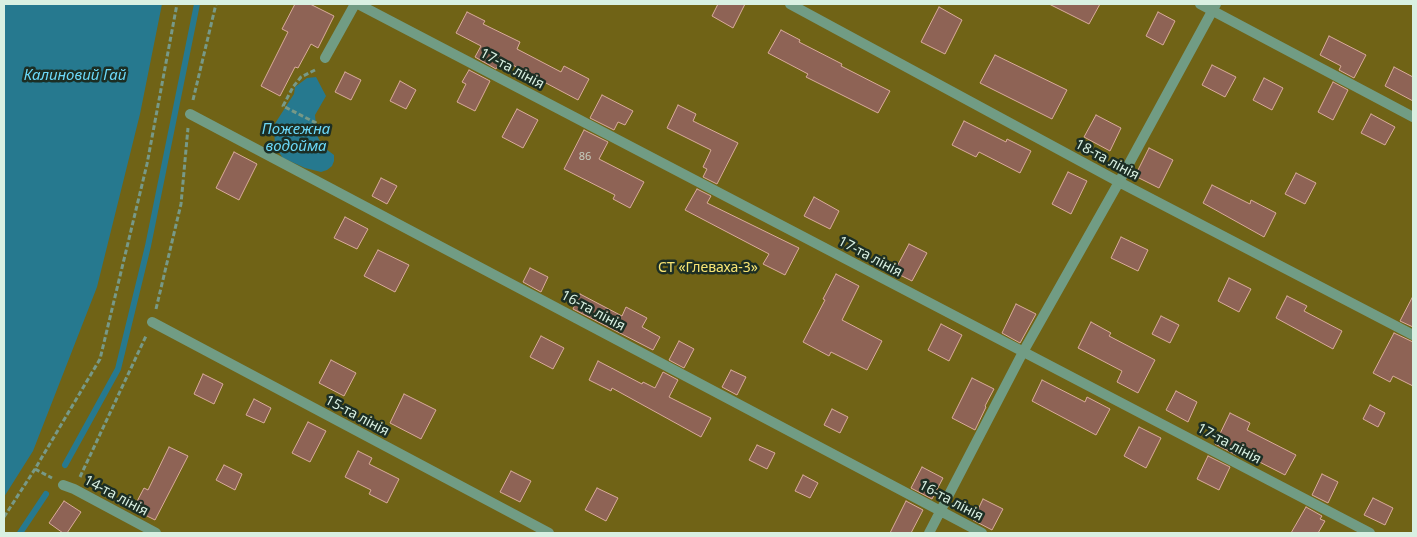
<!DOCTYPE html>
<html>
<head>
<meta charset="utf-8">
<style>
	body { margin:0 }
	#map { position:relative; width:1417px; height:537px; overflow:hidden; background:#234d38; font-family:"Noto Sans",sans-serif }
	canvas { display:block }
	.frame { position:absolute; inset:0; border:5px solid #d9f0e2; pointer-events:none }
</style>
</head>
<body>
<div id="map">
<canvas width="1417" height="537"></canvas>
<div class="frame"></div>
</div>
<script>
const ctx = document.querySelector('canvas').getContext('2d');
ctx.lineJoin = 'round';
function paint(path, color) { ctx.fillStyle = color; ctx.fill(path, 'evenodd'); }
const shape = rows => new Path2D(rows.map(r => 'M' + r).join(''));
function stroke(path, color, width, dash) { ctx.strokeStyle = color; ctx.lineWidth = width; ctx.lineCap = dash ? 'butt' : 'round'; ctx.setLineDash(dash || []); ctx.stroke(path); }
function write(font, color, halo, rows, align = 'center') {
  ctx.font = font + ' "Noto Sans",sans-serif'; ctx.lineWidth = 5; ctx.setLineDash([]); ctx.textBaseline = 'middle'; ctx.strokeStyle = halo; ctx.fillStyle = color; for (const [text, x, y, turn = 0] of rows) {
    ctx.save(); ctx.translate(x, y); ctx.rotate((+turn || 0) * Math.PI / 180); ctx.textAlign = isNaN(turn) ? turn : align; if (halo) ctx.strokeText(text, 0, 0); ctx.fillText(text, 0, 0); ctx.restore();
  }
}
paint(shape([
	[4,4,1413,4,1413,533,4,533]
]), '#706316');
paint(shape([
	[4,4,162,4,140,114,97,287,33,451,4,497],
	[316,77,326,96,315,115,317,135,322,146,334,155,334,161,332,166,327,170,321,172,305,168,283,158,275,147,274,125,294,94,295,87,307,78]
]), '#26798f');
stroke(shape([
	[65,465,118,369,148,246,197,4],
	[20,533,46,494]
]), '#26798f', 6);
const building = shape([
	[295,4,310,4,334,16,318,48,311,44,298,68,295,67,280,96,261,86,288,32,282,29,295,4],
	[718,4,745,4,733,28,712,16,718,4],
	[1049,4,1100,4,1089,24,1049,4],
	[939,7,962,20,945,54,921,42,939,7],
	[467,12,485,21,483,24,520,42,517,49,561,72,564,66,589,79,578,100,544,82,542,86,528,78,530,74,501,59,496,69,475,57,481,46,456,33,467,12],
	[1158,12,1175,21,1163,45,1146,36,1158,12],
	[781,30,800,40,799,42,842,64,841,66,890,91,878,113,806,77,808,74,768,53,781,30],
	[1329,36,1366,55,1354,78,1339,70,1341,66,1320,55,1329,36],
	[995,55,1067,90,1052,119,980,83,995,55],
	[1212,65,1236,77,1225,97,1202,85,1212,65],
	[1394,67,1413,77,1413,101,1385,86,1394,67],
	[469,70,490,81,475,111,457,102,466,84,462,82,469,70],
	[345,72,361,80,351,100,335,92,345,72],
	[1264,78,1283,88,1272,110,1253,100,1264,78],
	[400,81,416,90,406,109,390,101,400,81],
	[1333,82,1348,90,1333,120,1318,112,1333,82],
	[602,95,633,111,625,125,618,122,614,130,590,118,602,95],
	[678,105,696,114,693,121,738,143,717,184,703,177,707,169,703,167,711,150,667,128,678,105],
	[517,109,538,120,523,148,502,137,517,109],
	[1371,114,1395,127,1385,145,1361,133,1371,114],
	[1096,115,1121,128,1110,151,1084,137,1096,115],
	[964,121,1006,142,1007,139,1031,151,1020,173,979,152,976,157,952,145,964,121],
	[584,130,608,142,599,159,644,182,630,208,613,199,615,195,564,169,584,130],
	[1149,148,1173,160,1159,188,1135,176,1149,148],
	[234,152,257,164,239,200,216,188,234,152],
	[1068,172,1087,181,1071,214,1052,204,1068,172],
	[1296,173,1316,183,1305,204,1285,194,1296,173],
	[381,178,397,186,387,204,372,196,381,178],
	[1212,185,1250,204,1251,200,1276,213,1264,237,1203,203,1212,185],
	[697,189,711,196,707,203,799,248,785,275,763,264,769,254,685,210,697,189],
	[814,197,839,211,830,229,804,216,814,197],
	[345,217,368,229,357,249,334,238,345,217],
	[1121,237,1148,250,1138,271,1111,258,1121,237],
	[909,244,927,253,912,281,894,272,909,244],
	[378,250,409,265,395,292,364,276,378,250],
	[530,268,548,277,541,292,523,282,530,268],
	[836,274,859,286,842,320,882,341,867,370,831,352,829,356,803,342,825,300,823,299,836,274],
	[1229,278,1251,289,1239,312,1218,301,1229,278],
	[580,294,622,316,626,307,647,318,642,327,660,337,653,350,573,309,580,294],
	[1287,296,1307,306,1304,311,1342,331,1333,349,1276,318,1287,296],
	[1413,296,1413,327,1400,321,1413,296],
	[1016,304,1036,314,1020,343,1002,333,1016,304],
	[1161,316,1179,325,1170,343,1152,334,1161,316],
	[1091,322,1111,333,1109,336,1155,360,1138,393,1117,382,1122,371,1078,348,1091,322],
	[941,324,962,335,949,361,928,350,941,324],
	[1394,333,1413,342,1413,386,1393,376,1390,382,1373,373,1394,333],
	[541,336,564,348,553,369,530,357,541,336],
	[679,341,694,349,684,368,669,360,679,341],
	[331,360,356,373,344,396,319,383,331,360],
	[598,361,642,384,643,382,655,388,663,372,678,380,669,397,711,418,701,437,612,388,611,391,589,380,598,361],
	[731,370,746,377,737,395,722,387,731,370],
	[203,374,223,384,214,404,194,394,203,374],
	[972,378,994,389,985,406,986,407,975,430,952,418,972,378],
	[1042,380,1085,402,1087,397,1110,409,1096,435,1032,401,1042,380],
	[1176,391,1197,402,1188,422,1166,410,1176,391],
	[404,394,436,410,421,439,390,423,404,394],
	[254,399,271,408,264,423,246,415,254,399],
	[1370,405,1385,413,1378,427,1363,419,1370,405],
	[832,409,848,417,840,433,824,425,832,409],
	[1230,413,1250,423,1247,430,1296,455,1285,475,1238,451,1236,455,1215,444,1230,413],
	[308,422,326,431,310,462,292,453,308,422],
	[1139,427,1161,438,1146,468,1124,456,1139,427],
	[757,445,775,453,767,469,749,460,757,445],
	[169,447,188,456,155,520,133,509,144,488,148,490,169,447],
	[358,451,372,458,369,464,399,479,387,503,369,494,371,490,345,477,358,451],
	[1208,456,1230,467,1219,490,1197,479,1208,456],
	[224,465,242,474,235,490,216,480,224,465],
	[922,467,943,478,932,499,911,488,922,467],
	[511,471,531,481,520,502,500,492,511,471],
	[1322,474,1338,482,1328,503,1312,495,1322,474],
	[803,475,818,483,810,498,795,491,803,475],
	[597,488,618,498,606,521,585,510,597,488],
	[1373,498,1393,508,1385,525,1364,515,1373,498],
	[983,499,1003,509,992,530,973,520,983,499],
	[64,501,81,512,67,533,63,533,49,523,64,501],
	[906,501,923,510,911,533,890,533,906,501],
	[1306,507,1322,516,1320,519,1325,521,1318,533,1291,533,1306,507]
]);
paint(building, '#8e6355');
stroke(building, '#d9ab9b', 1);
stroke(shape([
	[315,70,301,77,293,87,283,106,318,124],
	[193,100,216,4],
	[156,309,181,204,188,128],
	[35,469,52,478],
	[80,477,146,336],
	[4,517,35,469,100,359,147,164,177,4]
]), '#779987', 3, [5, 2.5]);
stroke(shape([
	[358,4,1370,533],
	[790,4,1119,182,1413,335],
	[1200,4,1413,117],
	[325,58,355,4],
	[190,114,982,533],
	[152,322,549,533],
	[63,485,74,489,156,533],
	[929,533,1023,352,1119,182,1216,4]
]), '#719c84', 10);
write('11px', '#c6cdbf', null, [
	["86",585,157]
]);
write('14px', '#d9f0e2', '#1c2e24', [
	["17-та лінія",512,69,28],
	["18-та лінія",1107,160,28],
	["17-та лінія",870,257,28],
	["16-та лінія",593,311,28],
	["15-та лінія",357,416,28],
	["17-та лінія",1229,444,28],
	["14-та лінія",116,496,28],
	["16-та лінія",951,501,28]
]);
write('14px', '#f8e574', '#1c2e24', [
	["СТ «Глеваха-3»",708,268]
]);
write('italic 15px', '#6cd8f8', '#1c2e24', [
	["Калиновий Гай",75,76],
	["Пожежна",296,130],
	["водойма",296,147]
]);
</script>
</body>
</html>
